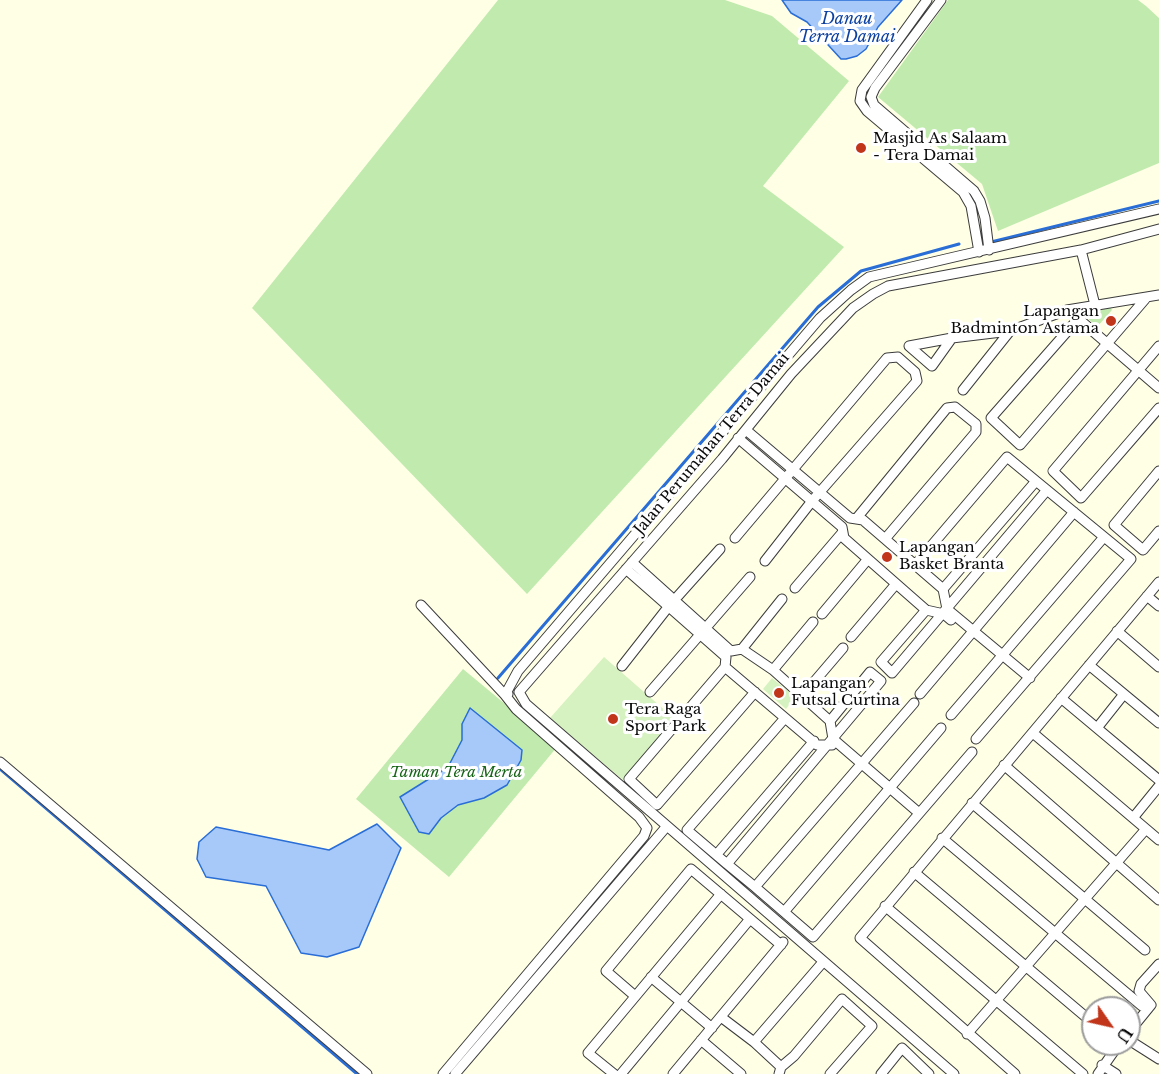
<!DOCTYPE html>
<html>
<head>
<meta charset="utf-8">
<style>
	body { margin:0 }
	#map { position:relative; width:1159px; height:1074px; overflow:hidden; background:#ffffe6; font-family:"Libre Baskerville",serif }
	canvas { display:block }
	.north { position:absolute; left:1081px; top:996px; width:60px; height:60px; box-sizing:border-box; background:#fff; border:2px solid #9d9d9d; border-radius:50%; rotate:124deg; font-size:16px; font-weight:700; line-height:24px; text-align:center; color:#090909 }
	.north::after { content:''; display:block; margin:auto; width:21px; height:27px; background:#c1351a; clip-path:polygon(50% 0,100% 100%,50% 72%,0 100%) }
</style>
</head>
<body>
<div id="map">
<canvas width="1159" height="1074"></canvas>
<div class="north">U</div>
</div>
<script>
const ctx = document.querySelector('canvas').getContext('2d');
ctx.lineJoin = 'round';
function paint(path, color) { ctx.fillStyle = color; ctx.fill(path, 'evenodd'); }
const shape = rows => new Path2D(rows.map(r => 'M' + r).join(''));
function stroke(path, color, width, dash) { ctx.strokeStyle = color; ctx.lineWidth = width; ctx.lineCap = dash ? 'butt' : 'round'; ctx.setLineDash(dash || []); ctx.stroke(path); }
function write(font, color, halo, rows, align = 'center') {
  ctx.font = font + ' "Libre Baskerville",serif'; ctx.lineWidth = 6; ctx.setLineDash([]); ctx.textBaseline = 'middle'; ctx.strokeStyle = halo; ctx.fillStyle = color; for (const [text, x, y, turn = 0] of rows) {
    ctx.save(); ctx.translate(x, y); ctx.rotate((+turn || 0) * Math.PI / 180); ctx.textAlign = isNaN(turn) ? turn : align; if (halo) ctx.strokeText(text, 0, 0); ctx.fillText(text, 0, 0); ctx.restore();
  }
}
paint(shape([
	[498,0,725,0,772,16,849,81,763,186,844,247,527,594,252,308],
	[948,0,1138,0,1146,6,1159,18,1159,163,998,231,982,184,878,97],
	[1110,306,1112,310,1097,327,1083,314],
	[463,669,557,747,449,877,356,799]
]), '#c1ebae');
paint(shape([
	[604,657,676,720,623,780,550,718],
	[772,678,795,697,786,709,763,689]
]), '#d6f2c0');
const water = shape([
	[782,0,902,0,878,27,866,49,857,56,846,59,841,59,807,22,791,13,782,0],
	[470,708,522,750,521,760,507,785,484,798,458,805,441,818,429,834,419,832,400,797,448,767,462,740,462,724,470,708],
	[377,824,401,848,359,947,327,957,301,953,266,886,206,877,197,859,199,842,216,827,329,850,377,824]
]);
paint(water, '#a7c9fa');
stroke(water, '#296dd6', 1.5);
stroke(shape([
	[991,242,1159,201],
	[498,678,818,307,861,271,959,244],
	[0,769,357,1074]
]), '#296dd6', 3);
const minor = shape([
	[927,0,862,90,860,101,867,111,963,192,971,206,979,252],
	[941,0,875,88,871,97,874,105,974,191,980,201,985,218,989,250],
	[1081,250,1095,305],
	[1074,315,1159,388],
	[1079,318,991,418,1020,445,1147,297],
	[952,338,932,366,909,346,952,338,1010,331,1067,310,1159,295],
	[1159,346,1053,471,1081,498,1159,408],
	[963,390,1010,331],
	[746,430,850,518,863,520,943,589,947,609,1030,678],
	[738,438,842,527,844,538,926,610,944,614,951,620],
	[1159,471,1114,525,1143,550,1159,531],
	[856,519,947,408,955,407,976,424,976,432,885,539],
	[735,538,887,358,898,357,915,372,917,381,812,501,765,561],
	[632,562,731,651,742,649,773,670,830,721,833,739,919,813],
	[915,565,1007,457,1036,481,943,589],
	[626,569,726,657,725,667,817,745,832,745],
	[795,588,842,533],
	[1147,596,1159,606],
	[421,605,505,695,508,694],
	[926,610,881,662,892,673,1047,490],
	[822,614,868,559],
	[1117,631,1159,667],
	[851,637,896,584],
	[742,649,782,599],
	[1089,665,1159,723],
	[622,666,669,606,720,549],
	[725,667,629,779,657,805,755,692],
	[773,670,813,622],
	[650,692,750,577],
	[920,694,1074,512],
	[802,696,843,648],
	[1061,698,1159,780],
	[951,715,1104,537],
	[785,718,687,830,727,864,881,681,870,672,830,721],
	[1097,728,1124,694],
	[1033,733,1159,840],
	[976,739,1131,559,1036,481],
	[0,762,367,1074],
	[1004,765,1159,900],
	[972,803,1145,950],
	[1133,818,1159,786],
	[647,828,639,817,516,709,505,695,518,671,820,318,851,290,869,277,1159,209],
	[942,838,1142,1006],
	[717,854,814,741],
	[727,864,755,887,914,703],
	[914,872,1093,1023],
	[755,887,784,912,941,728],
	[885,906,1083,1074],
	[784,912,813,937,972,752],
	[651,977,712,1028],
	[635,996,606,971,691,869,781,945],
	[721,1017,754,1042,823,962],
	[1129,1032,1151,1005,1139,991,1141,984,1159,964],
	[967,1034,1146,829],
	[701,1040,741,1074],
	[1129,1040,1159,1059],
	[754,1042,781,1067,779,1074],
	[1102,1065,1116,1074],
	[781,1067,794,1056,842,999,872,1026,830,1074],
	[443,1074,644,836,647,828],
	[455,1074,667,826],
	[614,1074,588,1053,721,894],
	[621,1074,750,919],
	[673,1074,783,942],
	[881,1074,902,1048,929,1074],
	[954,1074,526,704,519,692,722,459,791,374,853,308,873,294,888,286,1081,250,1159,229],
	[1015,1074,860,938,1159,582],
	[1098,1074,1119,1044]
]);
stroke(minor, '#3c3c3c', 11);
stroke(minor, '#fff', 9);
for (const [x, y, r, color] of [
	[861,148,6,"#c1351a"],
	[1111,321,6,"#c1351a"],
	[887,557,6,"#c1351a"],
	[779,693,6,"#c1351a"],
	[613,719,6,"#c1351a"]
]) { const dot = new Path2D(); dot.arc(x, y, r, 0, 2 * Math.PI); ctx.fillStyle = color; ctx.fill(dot); stroke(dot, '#fff', 2); }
write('15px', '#090909', '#fff', [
	["Masjid As Salaam",873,139],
	["- Tera Damai",873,156],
	["Lapangan",1099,312,"right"],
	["Badminton Astama",1099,329,"right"],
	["Lapangan",899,548],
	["Basket Branta",899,565],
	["Lapangan",791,684],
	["Futsal Curtina",791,701],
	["Tera Raga",625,710],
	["Sport Park",625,727]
], 'left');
write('15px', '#090909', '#fff', [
	["Jalan Perumahan Terra Damai",712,444,-50]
]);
write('italic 15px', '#176417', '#fff', [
	["Taman Tera Merta",456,773]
]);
write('italic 16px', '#0d41a1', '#fff', [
	["Danau",847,19],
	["Terra Damai",847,37]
]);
</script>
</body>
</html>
